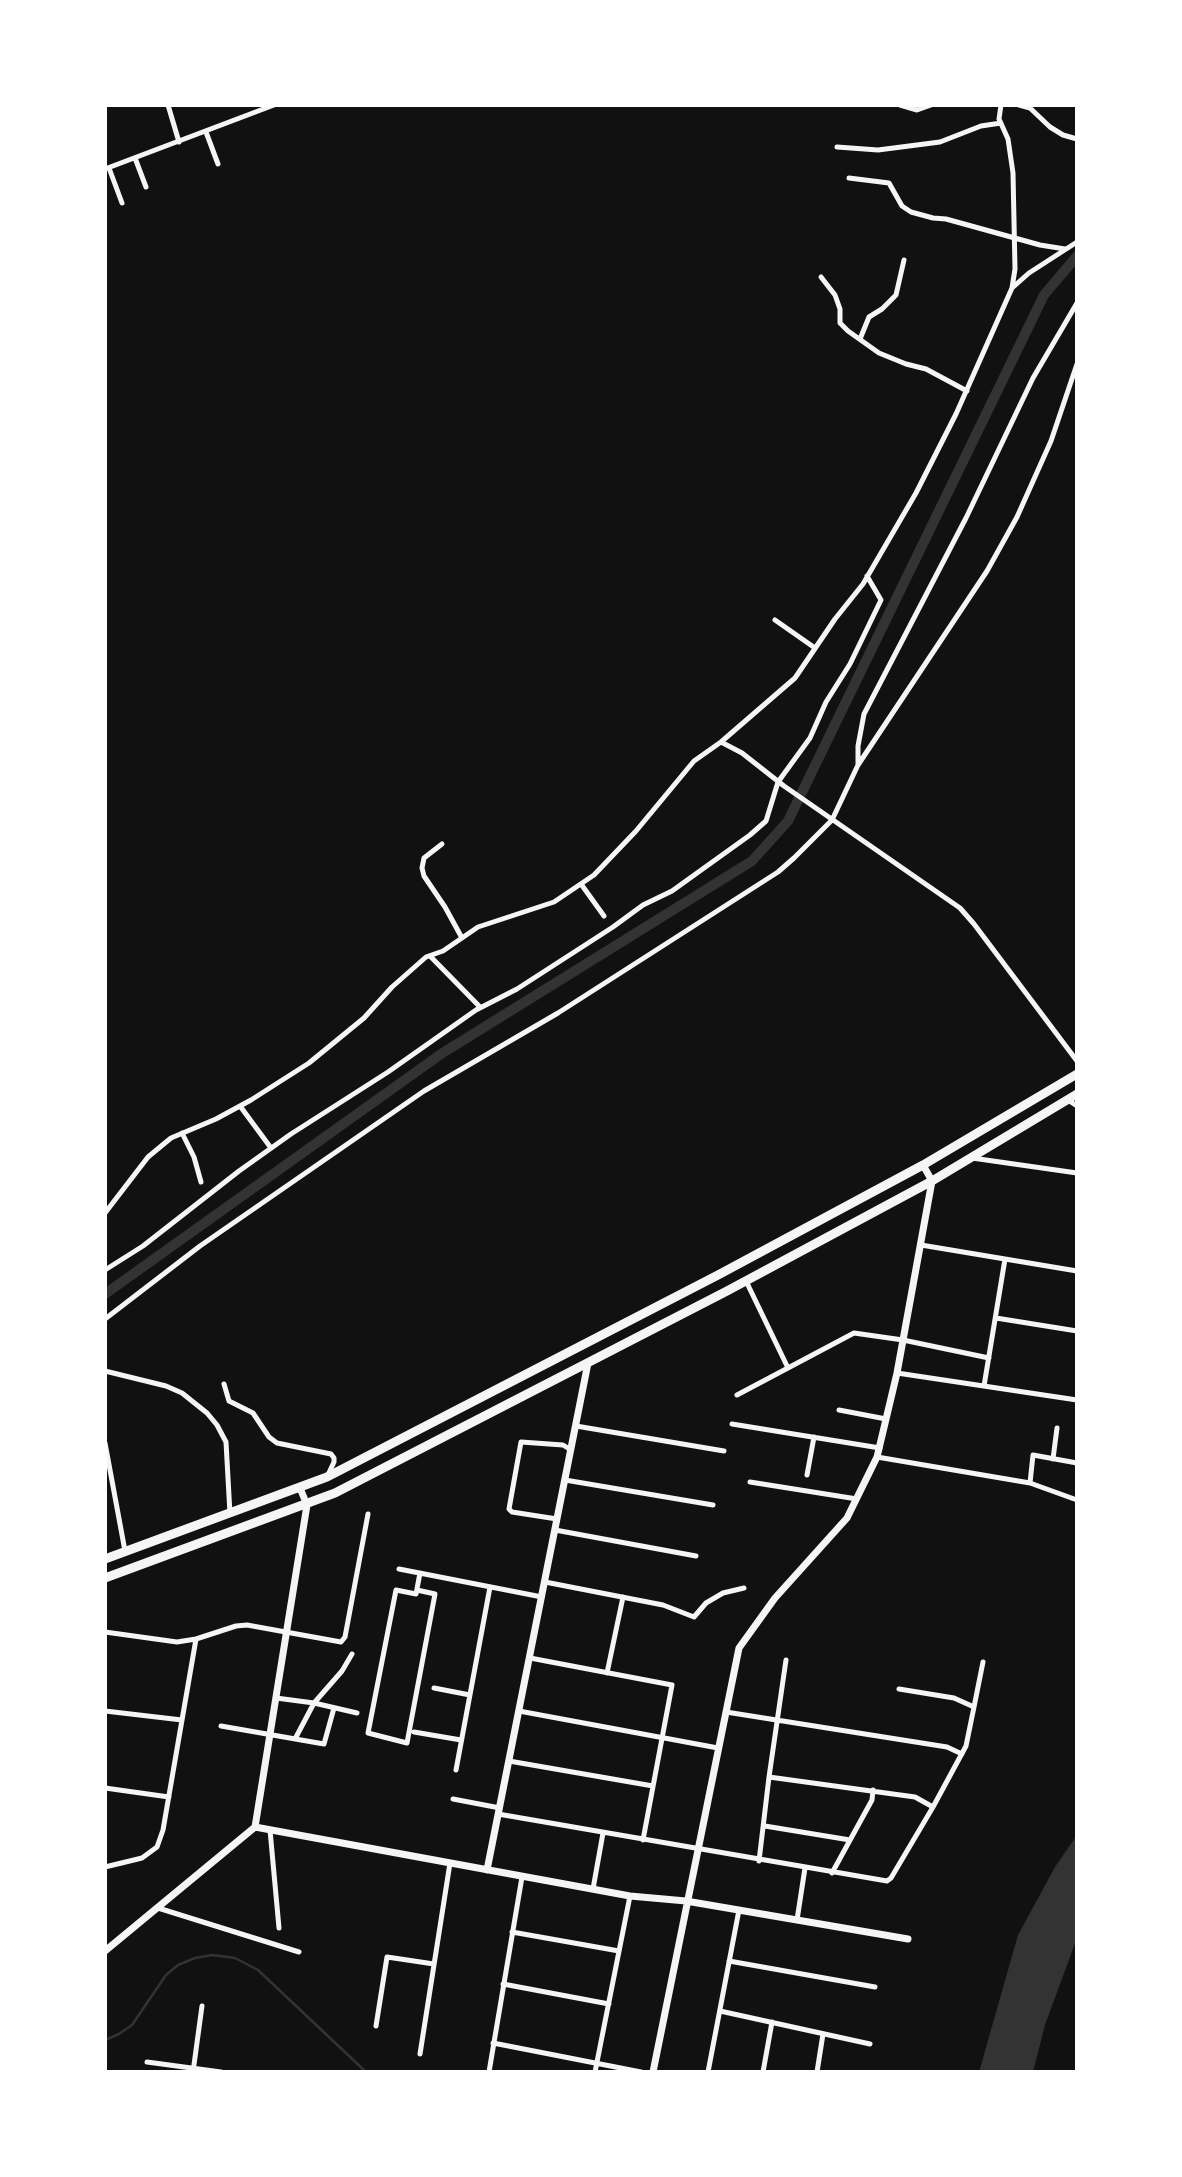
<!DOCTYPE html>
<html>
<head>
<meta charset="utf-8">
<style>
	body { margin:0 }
	#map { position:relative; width:1182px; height:2177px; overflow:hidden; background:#111; font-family:"PT Sans",sans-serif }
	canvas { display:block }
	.frame { position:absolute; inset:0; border:107px solid #fff; pointer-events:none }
</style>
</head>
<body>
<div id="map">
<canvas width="1182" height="2177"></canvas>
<div class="frame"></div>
</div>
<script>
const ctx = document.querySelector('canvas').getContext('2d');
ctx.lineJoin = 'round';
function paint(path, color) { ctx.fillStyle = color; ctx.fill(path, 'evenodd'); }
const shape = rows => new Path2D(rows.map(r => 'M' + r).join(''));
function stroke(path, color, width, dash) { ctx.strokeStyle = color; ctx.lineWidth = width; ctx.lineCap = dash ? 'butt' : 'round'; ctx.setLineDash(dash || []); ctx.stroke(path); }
paint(shape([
	[1077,1835,1077,1938,1045,2025,1033,2072,979,2072,1018,1935,1055,1867]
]), '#333');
stroke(shape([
	[105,2040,119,2034,132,2025,166,1975,178,1965,195,1958,212,1955,235,1958,258,1970,366,2072]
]), '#333', 2.5);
stroke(shape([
	[105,1294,441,1054,752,861,788,821,1044,295,1077,256]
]), '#333', 10);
stroke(shape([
	[168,105,179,142],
	[900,105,917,110,931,105],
	[1019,105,1030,108,1050,127,1063,135,1077,139],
	[206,132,218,164],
	[837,147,878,150,940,142,981,126,1001,123],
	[135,158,146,187],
	[109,168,122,203],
	[105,169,274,105],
	[849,178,889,183,902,206,911,212,933,218,946,219,1040,245,1065,249],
	[821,277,835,295,840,309,840,323,848,331,879,353,906,364,926,369,967,391],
	[1012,288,1029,273,1077,242],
	[860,339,869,317,882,309,896,295,904,260],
	[775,620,815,648],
	[721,742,742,753,784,786,960,908,974,924,1077,1061],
	[858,765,858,746,864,714,966,518,1033,378,1077,303],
	[442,844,424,858,422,868,424,876,445,907,462,938],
	[581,884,604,916],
	[430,956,480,1007],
	[1068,1100,1077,1106],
	[240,1106,271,1148],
	[182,1133,194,1157,201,1182],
	[972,1158,1077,1173],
	[105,1213,148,1157,171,1138,216,1119,251,1100,309,1063,364,1018,392,987,426,957,443,951,478,927,554,902,594,875,636,831,694,761,721,742,795,678,835,619,863,584,916,493,956,414,1012,288,1015,269,1013,173,1008,139,999,119,1001,105],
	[921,1245,1077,1271],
	[105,1270,143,1246,239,1171,291,1134,388,1072,476,1010,517,989,613,927,643,905,672,891,750,835,766,821,778,782,810,738,826,702,850,664,881,600,867,576],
	[746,1281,788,1368],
	[996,1318,1077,1331],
	[105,1319,200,1246,424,1091,558,1013,778,872,794,858,832,820,858,765,987,571,1017,517,1051,441,1077,364],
	[105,1371,166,1386,182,1393,207,1413,217,1425,226,1442,230,1514],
	[897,1373,1077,1400],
	[224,1384,229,1401,253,1413,269,1437,277,1443,331,1454,334,1458,334,1462,327,1477],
	[984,1386,1005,1259],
	[737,1395,854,1333,903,1340,989,1358],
	[839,1410,886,1419],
	[732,1424,880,1448],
	[576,1426,724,1451],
	[105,1443,125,1551],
	[877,1457,1030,1483,1077,1500],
	[1053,1459,1057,1428],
	[807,1475,814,1437],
	[565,1480,713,1505],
	[750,1482,857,1499],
	[1030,1483,1033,1455,1077,1463],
	[557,1519,512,1512,509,1509,521,1442,563,1445,571,1450],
	[555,1530,696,1556],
	[399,1569,542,1597],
	[545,1582,663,1605,694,1617,706,1603,723,1593,744,1588],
	[417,1590,435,1594,407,1743,368,1733,396,1590,416,1594,420,1573],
	[105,1632,177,1642,196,1639,236,1626,247,1625,341,1642,345,1637,368,1514],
	[352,1654,342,1671,314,1703,357,1713],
	[530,1658,672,1685,643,1840],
	[607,1673,623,1597],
	[434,1688,470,1695],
	[276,1698,314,1703,295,1739],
	[974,1707,983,1662],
	[105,1711,182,1720],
	[519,1711,718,1748],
	[726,1712,947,1747,962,1754],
	[221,1726,324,1744,334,1708],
	[414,1732,461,1740],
	[509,1761,653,1786],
	[456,1770,490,1587],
	[769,1777,786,1660],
	[105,1788,169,1797],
	[453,1799,500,1808],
	[498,1814,887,1881,891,1878,933,1807,966,1746,974,1707,954,1698,899,1689],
	[765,1826,850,1840],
	[270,1830,279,1928],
	[759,1861,769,1777,915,1797,933,1807],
	[105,1867,142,1858,157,1847,163,1830,196,1639],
	[832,1873,872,1800,873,1790],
	[593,1889,603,1833],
	[158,1908,299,1952],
	[797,1920,805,1868],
	[512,1932,619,1951],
	[729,1961,875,1987],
	[503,1984,609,2004],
	[720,2011,870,2044],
	[376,2026,387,1957,434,1964],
	[493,2043,641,2072],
	[420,2054,450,1863],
	[147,2062,221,2072],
	[193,2072,202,2006],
	[489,2072,522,1877],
	[595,2072,630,1896],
	[708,2072,739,1910],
	[763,2072,772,2022],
	[817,2072,823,2034]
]), '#f5f5f5', 5);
stroke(shape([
	[255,1827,630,1896,686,1901,908,1939],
	[487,1870,588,1363],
	[105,1951,255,1827,307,1505,300,1488],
	[653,2072,739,1648,775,1598,847,1518,877,1457,897,1373,932,1181,923,1165]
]), '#f5f5f5', 7);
stroke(shape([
	[105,1559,327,1477,718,1275,923,1165,1077,1074],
	[105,1578,335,1493,727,1291,932,1181,1077,1094]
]), '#f5f5f5', 9);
</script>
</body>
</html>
